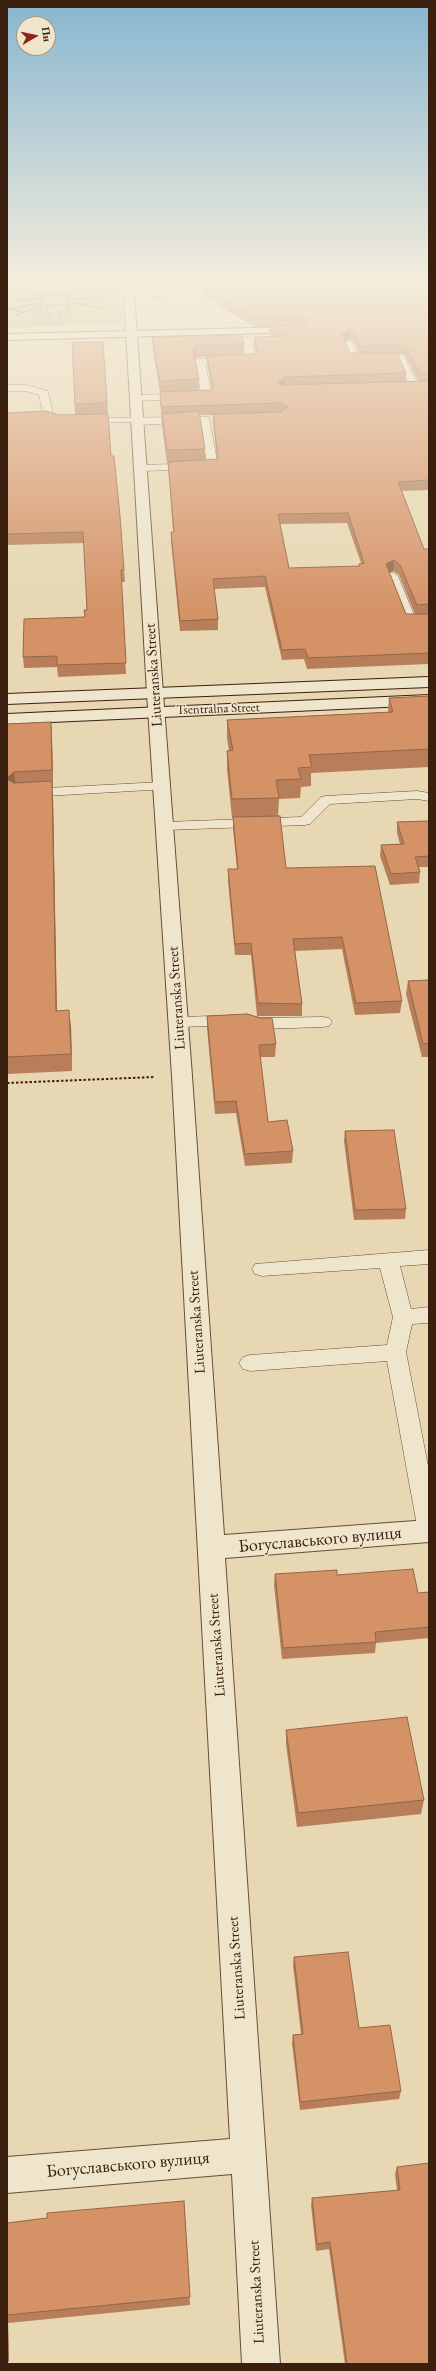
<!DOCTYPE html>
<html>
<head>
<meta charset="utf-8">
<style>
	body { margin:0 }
	#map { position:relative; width:436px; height:2371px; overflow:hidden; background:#e7d7b2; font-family:"EB Garamond",serif }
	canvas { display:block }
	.frame { position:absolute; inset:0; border:8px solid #3c200f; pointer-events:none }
	.north { position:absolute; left:16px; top:16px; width:40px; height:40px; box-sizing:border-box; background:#efe5cd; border:1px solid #a79681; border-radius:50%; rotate:81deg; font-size:11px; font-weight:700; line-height:16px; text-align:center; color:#3c200f }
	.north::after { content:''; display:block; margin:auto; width:14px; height:18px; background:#8f2418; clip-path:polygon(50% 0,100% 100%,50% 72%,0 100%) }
</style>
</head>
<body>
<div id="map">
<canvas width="436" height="2371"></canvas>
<div class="frame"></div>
<div class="north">Пн</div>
</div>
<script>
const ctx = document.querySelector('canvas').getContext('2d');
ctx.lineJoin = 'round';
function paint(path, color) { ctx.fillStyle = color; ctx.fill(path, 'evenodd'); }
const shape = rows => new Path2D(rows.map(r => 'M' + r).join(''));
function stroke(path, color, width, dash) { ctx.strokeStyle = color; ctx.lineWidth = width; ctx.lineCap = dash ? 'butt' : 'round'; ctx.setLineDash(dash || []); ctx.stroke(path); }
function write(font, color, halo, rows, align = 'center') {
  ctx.font = font + ' "EB Garamond",serif'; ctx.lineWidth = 3; ctx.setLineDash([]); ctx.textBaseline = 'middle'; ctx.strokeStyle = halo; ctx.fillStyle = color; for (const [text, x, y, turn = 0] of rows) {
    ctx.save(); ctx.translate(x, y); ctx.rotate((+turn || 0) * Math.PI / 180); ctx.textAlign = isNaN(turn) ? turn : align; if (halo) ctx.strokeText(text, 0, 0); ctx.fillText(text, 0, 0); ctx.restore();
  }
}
paint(shape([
	[29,280,120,280,122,324,7,327,7,290]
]), '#bdbc87');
const water = shape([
	[59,312,60,319,64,323,54,325,46,323,49,320,48,313,59,312]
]);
paint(water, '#97baad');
stroke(water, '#737c6e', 1);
const service = shape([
	[369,280,377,280,384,296,383,298,377,298,369,280],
	[246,337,251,340,257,360,255,362,205,364,212,396,211,398,136,401,131,398,136,395,201,393,195,361,197,359,246,357,241,340,246,337],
	[345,341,351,341,358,356,403,355,418,384,429,384,429,390,411,389,397,360,351,361,343,343,345,341],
	[7,385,26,385,48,391,53,415,60,418,209,417,218,466,213,469,140,471,135,468,140,465,207,463,200,422,137,425,132,422,60,424,44,419,39,395,26,391,7,391,7,385],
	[392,572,398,576,415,617,429,616,429,624,406,624,386,576,392,572],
	[162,782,167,783,169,786,167,789,28,797,21,793,28,789,162,782],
	[417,791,429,793,429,801,417,799,330,804,310,824,305,825,166,830,159,826,166,822,301,817,321,797,326,796,417,791],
	[249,1015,261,1018,323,1017,329,1018,332,1022,329,1026,323,1027,260,1029,247,1025,178,1027,172,1026,169,1022,172,1018,178,1017,249,1015],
	[429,1250,429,1264,400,1266,411,1309,429,1307,429,1323,412,1324,406,1352,429,1471,429,1541,421,1538,418,1531,387,1361,250,1371,243,1369,239,1363,243,1357,250,1355,387,1345,393,1317,380,1268,262,1276,255,1274,252,1269,255,1264,429,1250]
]);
const pedestrian = shape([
	[298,327,303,330,302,332,7,340,7,334,298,327]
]);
const minor = shape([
	[7,280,13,280,7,283,7,280],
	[155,688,163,693,192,1076,224,1535,429,1520,429,1542,225,1558,280,2364,242,2364,232,2174,7,2193,7,2157,230,2139,172,1076,147,693,155,688]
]);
const tertiary = shape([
	[123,280,133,280,163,693,155,698,147,693,123,280]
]);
const secondary = shape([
	[429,677,429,687,7,704,7,694,429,677],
	[429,695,429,705,7,724,7,714,429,695]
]);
stroke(service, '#674e38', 1);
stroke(pedestrian, '#674e38', 2);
stroke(minor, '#674e38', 2);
stroke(tertiary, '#674e38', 2);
stroke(secondary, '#3c200f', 2);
stroke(shape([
	[54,280,55,295],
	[23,291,40,296],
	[64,295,78,280],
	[67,295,105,280],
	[152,297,162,297],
	[68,299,107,298],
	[15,300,40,299],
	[68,301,107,310],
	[7,307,22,313],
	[7,310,40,303],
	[16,315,40,306,68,305],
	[40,316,40,296,67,295,68,314]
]), '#3c200f', 1.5, [1.5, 1]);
stroke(shape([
	[7,1083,155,1077]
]), '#3c200f', 2, [2.5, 2]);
paint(service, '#efe5cd');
paint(pedestrian, '#efe5cd');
paint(minor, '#efe5cd');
paint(tertiary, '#efe5cd');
paint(secondary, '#efe5cd');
paint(shape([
	[379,280,429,280,429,490,402,491,424,549,429,549,429,664,307,669,304,659,282,660,265,587,214,589,218,619,218,630,180,631,171,542,171,532,173,532,168,463,167,463,162,426,160,393,153,349,152,337,244,344,244,355,255,354,256,353,254,346,254,337,272,337,269,334,269,326,255,327,203,296,203,288,383,290],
	[349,339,354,342,358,353,350,353,345,341],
	[398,354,404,354,418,381,406,381,406,373],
	[207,357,207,365,212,389,211,390,199,391,199,379,195,359,196,358],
	[199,415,213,415,213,423,217,459,205,460,205,449],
	[347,523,361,563,359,564,359,566,289,568,280,524],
	[393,571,399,575,415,614,406,614,389,573],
	[72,342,103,342,111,456,124,570,125,582,121,582,126,674,58,677,57,667,24,668,23,657,85,617,87,610,84,543,7,545,7,413,59,415,75,415],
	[429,696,429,767,311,773,311,786,301,787,300,798,279,799,278,816,286,868,402,1001,400,1013,355,1015,342,949,295,951,302,1004,302,1016,257,1016,251,955,235,955,228,881,228,869,237,869,233,829,233,818,232,818,227,769,227,751,229,751,227,738,227,720,388,712,389,698],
	[51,722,52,738,53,786,52,786,53,797,57,1010,71,1027,72,1071,7,1074,7,724],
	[429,821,429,867,419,867,420,872,419,883,390,885,380,856,381,845,400,844,397,833,397,822],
	[429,980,429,1057,422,1057,406,994,408,981],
	[207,1016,276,1044,275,1057,260,1057,268,1122,293,1151,292,1163,245,1166,236,1113,215,1114,207,1028],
	[345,1131,406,1209,405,1219,354,1220,344,1141],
	[275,1574,337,1575,418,1593,429,1592,429,1638,376,1643,375,1653,282,1659,274,1585],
	[286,1730,424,1800,421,1814,297,1827,286,1744],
	[294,1957,359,2028,401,2091,399,2099,300,2110,292,2043,293,2035,301,2034,293,1965],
	[397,2167,429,2364,345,2364,329,2249,316,2251,311,2205,312,2198,397,2190,395,2174],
	[184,2201,190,2305,8,2323,9,2362,7,2362,7,2223,47,2218]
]), '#b77e59');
paint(shape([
	[349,330,349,339,342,343,342,334],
	[196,346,196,358,194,361,193,349],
	[285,377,285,386,279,391,279,382],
	[394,560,393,571,385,575,386,564],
	[51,722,52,738,53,786,52,770],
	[14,772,16,788,7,789,7,778],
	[52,781,53,797,57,1027,56,1011],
	[69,1010,71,1027,72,1071,71,1054],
	[7,2320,8,2323,9,2362,7,2358]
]), '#956648');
const building = shape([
	[206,280,372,280,376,290,385,290,386,287,383,280,429,280,429,374,420,373,405,345,360,346,355,334,349,330,342,334,350,353,397,353,406,373,285,377,279,382,281,385,429,381,429,480,398,482,424,549,429,549,429,604,417,605,400,565,394,560,386,564,406,614,429,614,429,653,308,658,305,649,282,650,265,576,213,579,218,619,180,621,171,532,174,532,168,462,218,459,213,414,281,412,288,407,281,403,161,407,160,392,211,390,213,386,207,356,255,354,259,351,254,337,287,336,269,326,305,325,308,321,301,317,255,318,203,288,206,280],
	[348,513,364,563,359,564,360,566,289,568,278,514,348,513],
	[241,335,244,344,196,346,193,349,199,379,160,381,152,337,241,335],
	[72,342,103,342,107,403,75,404,72,342],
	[46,411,59,415,108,414,111,456,114,456,120,516,124,570,121,570,126,663,57,665,57,656,23,657,24,619,85,617,84,610,87,610,83,532,7,534,7,413,46,411],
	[199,411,205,449,167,450,162,414,199,411],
	[429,696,429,749,309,755,312,767,298,768,301,779,276,780,279,798,232,799,227,751,233,750,227,720,393,712,389,698,429,696],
	[51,722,52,770,14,772,7,778,7,724,51,722],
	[7,779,14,783,52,781,56,1011,69,1010,71,1054,7,1057,7,779],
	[280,816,286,868,375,866,402,1001,356,1003,342,937,293,939,302,1004,258,1003,251,943,235,944,228,869,238,869,233,817,280,816],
	[429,821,429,856,415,857,420,872,391,874,381,845,404,844,397,822,429,821],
	[429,980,429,1043,423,1044,408,981,429,980],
	[247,1014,260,1018,272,1018,276,1044,259,1045,268,1122,287,1120,293,1151,245,1154,236,1101,215,1102,207,1016,247,1014],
	[394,1130,406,1209,355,1210,345,1131,394,1130],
	[413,1569,418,1593,429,1592,429,1627,375,1632,376,1642,283,1648,275,1574,337,1570,337,1575,413,1569],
	[407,1717,424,1800,298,1813,286,1730,407,1717],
	[348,1952,359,2028,390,2025,401,2091,300,2102,293,2035,303,2034,294,1957,348,1952],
	[429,2163,429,2364,347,2364,330,2242,317,2244,312,2198,400,2190,397,2167,429,2163],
	[184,2201,190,2297,7,2315,7,2223,47,2218,47,2213,184,2201]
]);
paint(building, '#d59267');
stroke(building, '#956648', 1);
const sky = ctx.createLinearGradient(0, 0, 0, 612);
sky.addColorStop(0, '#87b6d0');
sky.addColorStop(0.46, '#f4eddc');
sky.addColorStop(1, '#f4eddc00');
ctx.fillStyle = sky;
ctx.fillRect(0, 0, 436, 612);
write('13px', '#3c200f', '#efe5cd', [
	["Tsentralna Street",218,709,-2]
]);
write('15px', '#3c200f', '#efe5cd', [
	["Liuteranska Street",154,675,-94],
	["Liuteranska Street",177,998,-94],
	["Liuteranska Street",197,1322,-94],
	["Liuteranska Street",217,1645,-94],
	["Liuteranska Street",237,1968,-94],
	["Liuteranska Street",257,2292,-93]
]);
write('18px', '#3c200f', '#efe5cd', [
	["Богуславського вулиця",320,1540,-5],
	["Богуславського вулиця",128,2165,-5]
]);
</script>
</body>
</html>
